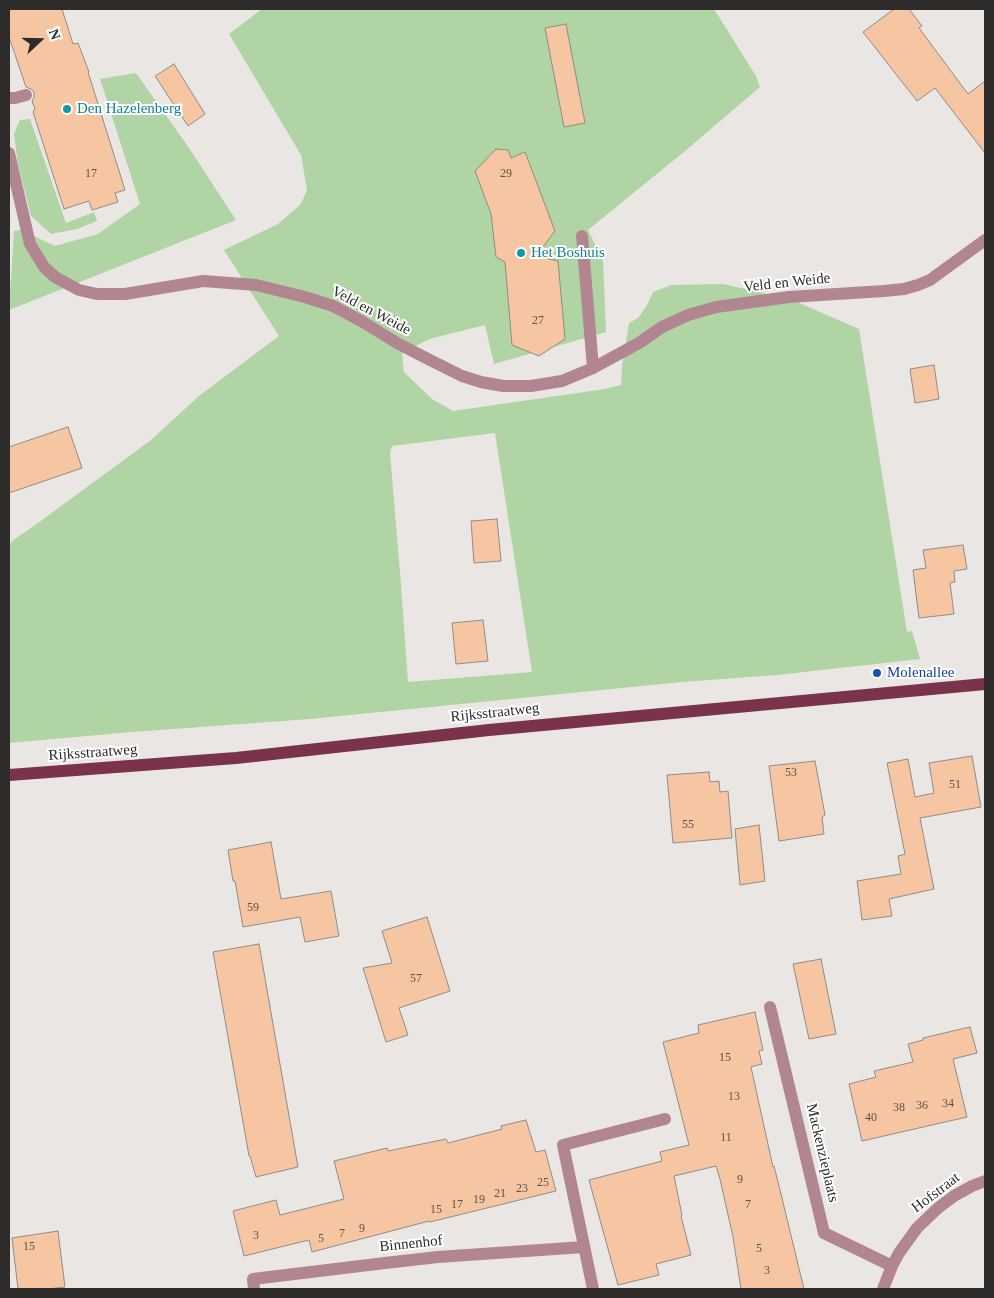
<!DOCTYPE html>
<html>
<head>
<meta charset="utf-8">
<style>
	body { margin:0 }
	#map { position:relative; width:994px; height:1298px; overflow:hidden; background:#eae6e3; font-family:"Times New Roman",serif }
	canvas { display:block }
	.frame { position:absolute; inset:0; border:10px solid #2e2c2b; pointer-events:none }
	.north { position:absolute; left:15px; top:15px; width:50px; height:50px; -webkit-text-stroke:4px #fff; paint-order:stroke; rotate:69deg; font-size:14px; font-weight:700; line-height:20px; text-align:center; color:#2e2c2b }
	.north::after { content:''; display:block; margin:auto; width:18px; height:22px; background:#2e2c2b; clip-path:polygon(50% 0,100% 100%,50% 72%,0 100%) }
</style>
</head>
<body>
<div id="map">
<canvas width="994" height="1298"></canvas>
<div class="frame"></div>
<div class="north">N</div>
</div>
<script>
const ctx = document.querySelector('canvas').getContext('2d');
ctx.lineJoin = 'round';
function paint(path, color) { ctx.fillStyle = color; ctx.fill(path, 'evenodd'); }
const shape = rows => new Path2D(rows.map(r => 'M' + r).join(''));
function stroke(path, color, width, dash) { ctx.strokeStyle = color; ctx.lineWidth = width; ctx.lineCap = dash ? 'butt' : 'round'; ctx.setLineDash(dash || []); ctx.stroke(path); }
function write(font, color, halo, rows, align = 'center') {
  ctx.font = font + ' "Times New Roman",serif'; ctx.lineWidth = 4; ctx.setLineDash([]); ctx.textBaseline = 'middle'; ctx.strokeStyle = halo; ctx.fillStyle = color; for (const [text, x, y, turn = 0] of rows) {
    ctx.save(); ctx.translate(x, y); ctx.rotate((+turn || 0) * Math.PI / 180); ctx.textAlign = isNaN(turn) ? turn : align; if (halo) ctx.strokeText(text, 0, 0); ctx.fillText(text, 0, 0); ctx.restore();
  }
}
paint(shape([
	[262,9,714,9,756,76,760,87,685,151,588,230,603,261,606,332,494,364,485,325,430,339,407,350,402,354,404,372,432,399,453,411,605,389,621,385,622,366,629,323,638,318,647,305,653,292,671,285,723,284,790,299,859,329,907,632,912,631,920,659,777,675,682,682,310,719,132,732,9,743,9,546,12,541,38,523,151,440,199,396,279,336,224,250,278,224,301,204,307,190,301,155,229,34],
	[495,433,532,672,408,682,401,585,390,453,392,446],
	[136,73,189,148,236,220,9,310,14,231,21,230,55,246,98,234,140,204,100,79],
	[30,119,66,223,94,212,97,221,77,229,51,234,31,216,18,164,14,134,20,120]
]), '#b1d4a4');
const building = shape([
	[9,9,62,9,73,44,78,43,89,72,88,72,125,190,115,193,118,202,92,210,89,201,64,209,33,112,35,109,32,101,34,97,34,92,31,89,26,87,9,37,9,9],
	[894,9,909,9,922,26,919,28,968,94,985,81,985,153,935,88,917,101,863,32,894,9],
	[566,24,585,123,564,127,545,28,566,24],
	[174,64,205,114,188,126,155,76,174,64],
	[496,149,508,150,511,158,525,152,555,231,536,256,558,261,565,339,539,356,512,345,505,262,496,257,491,214,475,171,496,149],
	[934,365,939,399,915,403,910,369,934,365],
	[68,427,82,468,9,493,9,447,68,427],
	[497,519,501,561,474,563,471,521,497,519],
	[963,545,967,569,954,571,955,582,950,583,954,614,919,618,913,570,926,568,923,550,963,545],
	[483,620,488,661,456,664,452,623,483,620],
	[972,756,981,807,920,818,934,889,889,899,892,916,862,920,857,881,901,874,898,856,905,854,887,763,908,759,915,797,934,793,929,763,972,756],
	[815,761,825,815,822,817,824,834,779,841,769,766,815,761],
	[709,772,710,782,719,781,720,792,728,791,732,838,673,843,667,775,709,772],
	[759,825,765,881,740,885,735,829,759,825],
	[271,842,281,899,331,891,339,936,305,942,300,917,243,927,235,881,233,881,228,850,271,842],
	[427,917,450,991,399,1008,408,1035,386,1042,363,968,392,963,382,931,427,917],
	[259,944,298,1167,256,1177,250,1156,249,1156,213,952,259,944],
	[821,959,836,1034,809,1039,793,964,821,959],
	[755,1012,763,1050,759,1051,762,1064,751,1067,773,1167,774,1166,780,1190,804,1289,741,1289,733,1237,720,1179,716,1166,674,1176,682,1215,681,1216,691,1255,656,1264,659,1275,618,1285,589,1180,662,1161,660,1152,689,1145,663,1042,699,1033,698,1025,755,1012],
	[970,1027,977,1053,953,1059,967,1117,862,1141,849,1084,876,1077,874,1071,913,1062,908,1044,923,1040,923,1038,970,1027],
	[526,1120,536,1152,545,1150,556,1191,430,1222,429,1221,312,1252,309,1240,244,1256,233,1211,276,1200,280,1215,344,1199,334,1161,387,1148,388,1151,446,1139,448,1143,502,1129,501,1126,526,1120],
	[58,1231,65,1287,48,1289,18,1289,12,1238,58,1231]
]);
paint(building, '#f5c6a1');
stroke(building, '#8f8b89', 1);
stroke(shape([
	[9,98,15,98,26,95],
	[9,153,30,244,44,267,55,277,79,290,97,294,125,294,203,281,256,285,305,297,333,306,363,322,397,343,426,358,462,376,481,382,503,386,531,386,562,381,593,368,639,343,662,327,688,315,716,307,789,297,884,291,904,289,918,285,930,280,985,240],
	[582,236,593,368],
	[770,1007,824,1233,892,1266],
	[254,1289,253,1279,385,1263,438,1257,584,1247],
	[593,1289,563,1145,665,1119],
	[883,1289,892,1266,899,1253,917,1228,938,1208,954,1196,972,1186,985,1181]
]), '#b18691', 12);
stroke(shape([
	[9,775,236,758,489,730,985,684]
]), '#7b334c', 12);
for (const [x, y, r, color] of [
	[67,109,5,"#0f9aa8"],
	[521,253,5,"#0f9aa8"],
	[877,673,5,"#1a4fb4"]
]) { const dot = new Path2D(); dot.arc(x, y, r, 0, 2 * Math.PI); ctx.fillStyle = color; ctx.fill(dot); stroke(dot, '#fff', 2); }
write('12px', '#605248', null, [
	["17",91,174],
	["29",506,174],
	["27",538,321],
	["53",791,773],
	["51",955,785],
	["55",688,825],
	["59",253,908],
	["57",416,979],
	["15",725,1058],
	["13",734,1097],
	["34",948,1104],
	["36",922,1106],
	["38",899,1108],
	["40",871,1118],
	["11",726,1138],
	["9",740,1180],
	["25",543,1183],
	["23",522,1189],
	["21",500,1194],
	["19",479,1200],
	["17",457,1205],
	["7",748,1205],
	["15",436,1210],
	["9",362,1229],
	["7",342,1234],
	["3",256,1236],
	["5",321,1239],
	["15",29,1247],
	["5",759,1249],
	["3",767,1271]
]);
write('15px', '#0d838f', '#fff', [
	["Den Hazelenberg",77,109],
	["Het Boshuis",531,253]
], 'left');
write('15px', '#2e2c2b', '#fff', [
	["Veld en Weide",787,283,-6],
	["Veld en Weide",371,311,28],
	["Rijksstraatweg",495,713,-6],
	["Rijksstraatweg",93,753,-4],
	["Mackenzieplaats",822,1153,77],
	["Hofstraat",936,1193,-37],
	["Binnenhof",411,1244,-6]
]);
write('15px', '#164399', '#fff', [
	["Molenallee",887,673]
], 'left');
</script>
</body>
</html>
